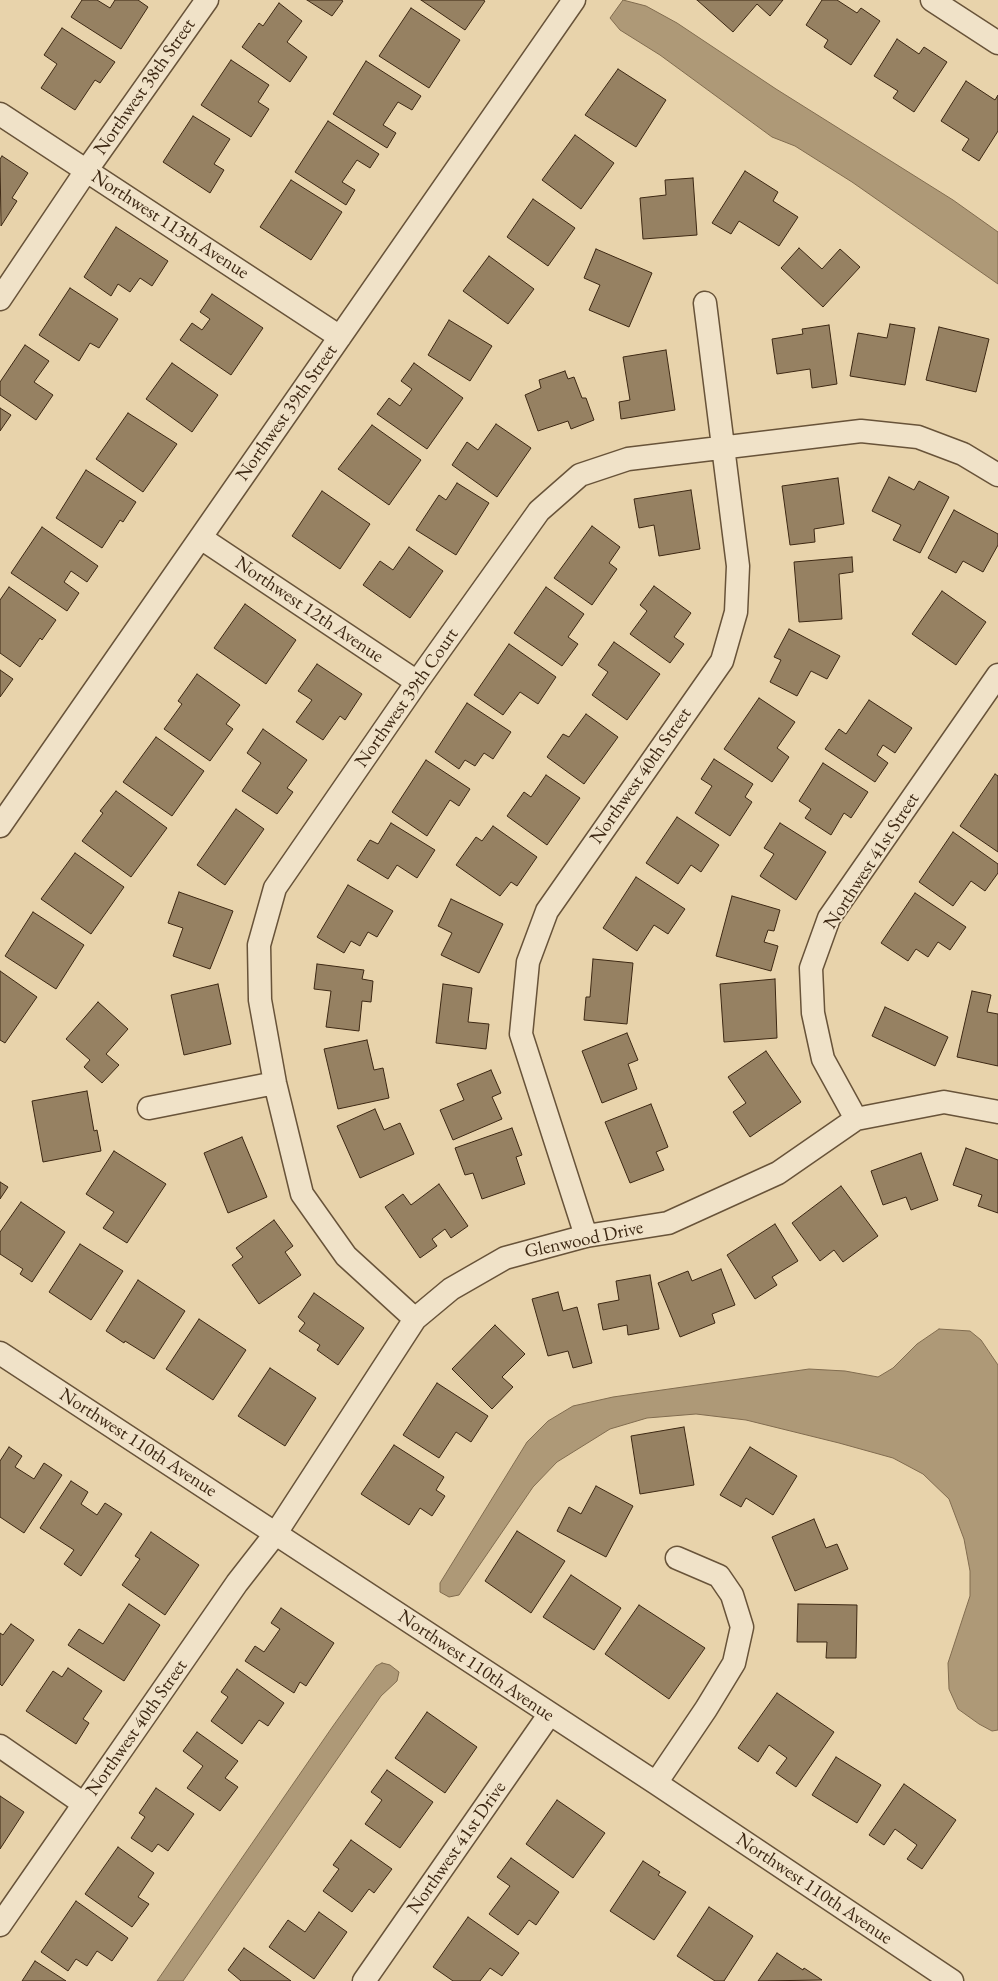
<!DOCTYPE html>
<html>
<head>
<meta charset="utf-8">
<style>
	body { margin:0 }
	canvas { display:block; background:#e8d3ab }
</style>
</head>
<body>
<canvas width="998" height="1981"></canvas>
<script>
const ctx = document.querySelector('canvas').getContext('2d');
ctx.lineJoin = 'round';
function paint(path, color) { ctx.fillStyle = color; ctx.fill(path, 'evenodd'); }
const shape = rows => new Path2D(rows.map(r => 'M' + r).join(''));
function stroke(path, color, width, dash) { ctx.strokeStyle = color; ctx.lineWidth = width; ctx.lineCap = dash ? 'butt' : 'round'; ctx.setLineDash(dash || []); ctx.stroke(path); }
function write(font, color, halo, rows, align = 'center') {
  ctx.font = font + ' "EB Garamond",serif'; ctx.lineWidth = 4; ctx.setLineDash([]); ctx.textBaseline = 'middle'; ctx.strokeStyle = halo; ctx.fillStyle = color; for (const [text, x, y, turn = 0] of rows) {
    ctx.save(); ctx.translate(x, y); ctx.rotate((+turn || 0) * Math.PI / 180); ctx.textAlign = isNaN(turn) ? turn : align; if (halo) ctx.strokeText(text, 0, 0); ctx.fillText(text, 0, 0); ctx.restore();
  }
}
const water = shape([
	[623,0,646,6,677,23,776,89,953,200,998,232,998,284,852,182,795,146,772,137,660,55,620,30,610,18,623,0],
	[939,1329,970,1331,981,1340,998,1365,998,1730,992,1731,979,1724,958,1709,949,1689,948,1663,970,1596,970,1571,964,1539,949,1499,923,1474,893,1458,839,1443,746,1420,696,1414,647,1418,610,1429,557,1462,533,1487,459,1595,449,1597,440,1592,440,1583,527,1442,548,1421,573,1406,613,1397,809,1369,845,1371,878,1377,893,1368,917,1344,939,1329],
	[382,1663,390,1665,399,1672,397,1681,381,1696,183,1981,157,1981,333,1726,376,1666,382,1663]
]);
paint(water, '#ae9977');
stroke(water, '#816c4f', 1);
const building = shape([
	[82,0,97,0,110,8,115,0,138,0,148,7,121,49,71,17,82,0],
	[307,0,341,0,343,1,332,16,307,0],
	[421,0,483,0,485,1,465,30,421,0],
	[697,0,783,0,770,16,757,4,733,32,697,0],
	[822,0,837,0,857,13,861,8,880,21,851,65,824,47,828,40,806,25,822,0],
	[279,3,302,21,287,42,307,57,290,82,242,47,259,23,263,26,279,3],
	[411,8,460,40,429,88,379,56,411,8],
	[62,28,115,62,100,83,95,80,75,110,41,88,57,64,44,55,62,28],
	[897,39,919,54,924,47,947,62,914,112,893,98,898,91,874,76,897,39],
	[231,60,269,85,258,102,269,109,251,137,201,105,231,60],
	[366,61,421,96,412,110,398,102,383,125,396,133,387,148,333,114,366,61],
	[618,69,666,100,636,147,585,115,618,69],
	[966,81,995,100,998,95,998,131,979,161,962,150,969,139,941,121,966,81],
	[193,116,230,139,214,164,224,170,210,193,163,162,193,116],
	[328,121,379,154,370,168,357,160,342,182,355,190,346,205,295,172,328,121],
	[575,135,614,163,581,209,542,180,575,135],
	[2,156,28,173,12,198,17,201,1,226,0,159,2,156],
	[745,171,778,192,773,201,798,217,779,246,739,221,731,234,712,223,745,171],
	[693,178,697,235,643,239,640,198,666,195,665,180,693,178],
	[291,180,342,212,311,260,260,227,291,180],
	[533,199,575,228,548,266,507,237,533,199],
	[116,227,168,261,152,286,140,278,130,292,118,284,111,296,84,277,116,227],
	[799,248,822,269,840,249,860,267,823,307,781,268,799,248],
	[596,249,652,273,629,327,589,310,600,285,584,278,596,249],
	[489,256,534,289,508,324,463,291,489,256],
	[70,288,118,319,99,348,90,343,79,361,39,335,70,288],
	[212,294,263,328,231,375,180,340,192,323,202,330,210,319,200,312,212,294],
	[449,320,492,346,470,381,428,355,449,320],
	[890,324,915,328,905,385,850,376,858,333,887,338,890,324],
	[829,325,837,384,812,388,810,369,777,374,772,339,803,334,802,329,829,325],
	[939,327,989,339,976,392,926,380,939,327],
	[25,345,49,361,34,382,53,395,36,420,0,395,0,382,25,345],
	[666,350,675,410,621,419,619,402,630,400,623,357,666,350],
	[172,363,218,395,192,432,146,399,172,363],
	[414,363,463,398,427,449,377,414,389,398,400,406,412,389,401,381,414,363],
	[565,371,568,379,574,377,582,398,586,398,594,420,571,429,568,421,538,431,525,395,541,388,539,380,565,371],
	[0,408,11,415,0,431,0,408],
	[128,413,177,444,143,492,96,459,128,413],
	[496,424,531,448,497,497,452,465,467,442,478,450,496,424],
	[372,425,421,460,389,505,338,469,372,425],
	[86,470,136,502,123,522,120,520,102,548,56,518,86,470],
	[889,477,914,490,919,481,949,497,920,553,893,540,901,525,872,511,889,477],
	[838,478,844,524,814,529,815,542,790,545,782,486,838,478],
	[457,483,489,503,456,555,416,530,439,495,446,500,457,483],
	[691,490,700,549,659,556,654,525,639,528,634,499,691,490],
	[322,491,370,524,340,569,292,536,322,491],
	[954,510,998,534,998,545,983,572,963,561,956,573,928,558,954,510],
	[592,526,620,547,609,563,617,569,592,605,554,578,592,526],
	[42,527,98,566,87,582,71,571,64,582,79,593,67,611,11,573,42,527],
	[409,547,443,571,410,618,363,585,380,561,393,570,409,547],
	[852,557,853,572,839,574,842,619,799,622,794,562,852,557],
	[654,586,691,613,674,637,684,644,670,663,630,634,647,611,640,605,654,586],
	[9,587,56,620,42,640,40,638,20,667,0,653,0,600,9,587],
	[546,587,584,614,568,637,578,644,562,666,514,633,546,587],
	[942,591,986,622,956,665,912,634,942,591],
	[245,604,296,640,266,684,214,648,245,604],
	[789,629,840,656,827,679,811,671,797,696,770,682,781,660,774,657,789,629],
	[614,642,660,674,627,720,592,695,608,672,598,665,614,642],
	[509,644,556,677,538,704,520,692,503,715,474,695,509,644],
	[317,664,362,694,345,720,340,716,323,740,296,722,312,700,298,691,317,664],
	[0,670,13,679,0,697,0,670],
	[197,674,240,705,226,724,233,729,210,761,164,729,182,704,178,701,197,674],
	[759,698,795,722,777,748,789,757,772,782,724,749,759,698],
	[869,700,912,728,895,753,883,745,877,755,888,763,875,782,825,749,839,729,846,734,869,700],
	[467,703,511,732,493,759,484,753,475,766,465,760,459,769,435,752,467,703],
	[586,714,618,737,584,784,547,757,563,734,569,737,586,714],
	[263,729,307,760,287,788,293,792,277,814,242,791,261,763,247,753,263,729],
	[156,737,204,771,172,816,123,782,156,737],
	[714,759,753,784,745,797,752,802,730,836,695,813,712,786,701,779,714,759],
	[426,760,470,789,459,806,450,800,427,836,392,812,426,760],
	[823,763,868,792,851,818,844,813,831,835,805,818,811,809,799,801,823,763],
	[995,774,998,776,998,852,960,826,995,774],
	[546,775,580,798,547,845,507,816,524,792,531,797,546,775],
	[116,791,167,828,131,877,82,841,103,813,100,811,116,791],
	[236,809,264,829,225,885,197,865,236,809],
	[677,817,719,845,701,872,691,865,678,884,646,863,677,817],
	[391,823,435,850,417,878,397,865,388,879,357,860,370,840,378,844,391,823],
	[780,823,826,852,796,900,760,876,774,854,764,848,780,823],
	[493,826,537,857,517,886,511,882,500,896,456,865,476,837,482,841,493,826],
	[953,832,998,864,998,873,985,891,971,881,953,906,919,882,953,832],
	[75,853,124,887,91,934,41,899,75,853],
	[636,877,685,909,668,934,654,925,637,951,603,928,636,877],
	[348,885,393,911,377,937,368,932,360,946,351,941,344,953,317,937,348,885],
	[179,892,233,911,210,969,173,956,183,928,168,923,179,892],
	[915,893,966,927,950,950,938,942,928,957,916,949,908,961,881,943,915,893],
	[732,896,780,910,774,931,768,930,764,942,778,946,771,971,716,956,732,896],
	[451,899,503,924,479,973,441,955,452,933,438,926,451,899],
	[33,912,84,945,56,989,5,956,33,912],
	[593,959,633,963,627,1024,584,1020,586,997,590,997,593,959],
	[317,964,364,970,362,979,373,981,371,1002,362,1001,359,1031,326,1027,331,991,314,989,317,964],
	[0,971,37,997,5,1043,0,1040,0,971],
	[775,979,777,1038,724,1042,720,984,775,979],
	[218,984,231,1044,184,1055,171,995,218,984],
	[443,984,472,988,468,1022,489,1024,486,1049,436,1043,443,984],
	[972,991,991,995,987,1012,998,1014,998,1066,957,1057,972,991],
	[98,1002,128,1029,106,1054,119,1065,102,1083,84,1067,90,1060,66,1039,98,1002],
	[885,1007,948,1037,935,1066,872,1036,885,1007],
	[627,1033,638,1060,628,1064,637,1089,602,1103,582,1051,627,1033],
	[367,1040,374,1070,383,1068,389,1098,338,1109,324,1049,367,1040],
	[766,1051,801,1102,750,1137,733,1112,746,1103,728,1077,766,1051],
	[491,1070,501,1093,492,1097,502,1119,453,1140,440,1110,464,1100,457,1084,491,1070],
	[87,1091,94,1131,97,1130,101,1151,43,1162,32,1101,87,1091],
	[651,1104,668,1147,656,1152,664,1170,630,1183,605,1122,651,1104],
	[375,1109,384,1130,400,1123,414,1154,360,1178,337,1126,375,1109],
	[512,1128,522,1155,516,1157,525,1184,482,1199,473,1173,465,1175,455,1148,512,1128],
	[242,1137,267,1197,228,1213,204,1153,242,1137],
	[966,1148,998,1160,998,1213,978,1206,982,1195,953,1185,966,1148],
	[114,1151,166,1184,127,1243,103,1228,114,1212,86,1194,114,1151],
	[921,1153,938,1200,911,1210,906,1197,883,1205,871,1171,921,1153],
	[0,1182,8,1187,0,1199,0,1182],
	[439,1184,468,1226,451,1238,445,1229,432,1239,437,1246,420,1258,385,1207,403,1194,411,1205,439,1184],
	[841,1186,878,1236,843,1262,834,1250,820,1261,792,1223,841,1186],
	[21,1202,65,1232,32,1282,20,1274,23,1269,0,1254,0,1232,21,1202],
	[274,1220,293,1246,285,1252,301,1275,259,1304,232,1265,243,1257,236,1248,274,1220],
	[775,1224,798,1261,772,1277,777,1285,755,1299,727,1255,775,1224],
	[80,1244,123,1271,91,1320,49,1292,80,1244],
	[721,1269,735,1305,712,1314,715,1323,680,1337,658,1283,688,1271,692,1281,721,1269],
	[650,1275,659,1329,628,1335,627,1325,603,1330,598,1304,619,1300,616,1281,650,1275],
	[138,1280,185,1311,154,1359,125,1341,124,1343,106,1331,138,1280],
	[558,1292,563,1311,577,1307,592,1363,573,1368,568,1351,548,1356,532,1299,558,1292],
	[314,1293,364,1328,338,1365,317,1350,320,1345,299,1331,305,1323,298,1317,314,1293],
	[199,1319,246,1350,213,1400,166,1369,199,1319],
	[495,1325,525,1354,502,1377,513,1387,492,1409,452,1369,495,1325],
	[270,1368,316,1398,285,1446,238,1416,270,1368],
	[437,1383,488,1416,471,1442,456,1432,439,1458,403,1435,437,1383],
	[684,1427,694,1485,640,1494,631,1436,684,1427],
	[394,1445,444,1477,436,1490,445,1496,432,1516,420,1508,409,1525,361,1494,394,1445],
	[9,1447,22,1456,15,1467,34,1479,44,1463,62,1475,24,1533,0,1517,0,1461,9,1447],
	[750,1447,797,1476,773,1515,746,1498,741,1507,720,1495,750,1447],
	[71,1481,88,1492,81,1504,97,1515,105,1503,122,1514,81,1576,64,1564,74,1550,40,1528,71,1481],
	[596,1486,633,1506,606,1557,557,1531,569,1507,581,1514,596,1486],
	[814,1519,826,1548,837,1544,848,1569,795,1591,772,1537,814,1519],
	[517,1531,565,1561,531,1613,485,1581,517,1531],
	[151,1532,199,1565,165,1615,122,1585,140,1559,135,1556,151,1532],
	[571,1575,621,1608,594,1650,543,1617,571,1575],
	[129,1604,160,1625,124,1681,68,1645,79,1629,103,1644,129,1604],
	[798,1604,857,1605,856,1658,826,1658,827,1642,797,1642,798,1604],
	[639,1605,705,1648,669,1699,605,1654,639,1605],
	[281,1608,334,1643,306,1686,300,1682,294,1693,245,1661,255,1646,264,1652,280,1629,271,1623,281,1608],
	[11,1624,34,1640,2,1686,0,1684,0,1633,3,1635,11,1624],
	[68,1668,102,1691,83,1719,89,1723,76,1744,26,1711,53,1671,62,1677,68,1668],
	[237,1669,284,1703,268,1726,259,1720,242,1744,211,1721,228,1697,221,1692,237,1669],
	[777,1693,834,1732,796,1787,776,1773,787,1758,769,1745,758,1762,738,1748,777,1693],
	[427,1712,477,1747,445,1793,395,1758,427,1712],
	[197,1732,238,1761,225,1778,238,1787,220,1811,187,1788,203,1766,183,1751,197,1732],
	[836,1757,881,1785,857,1823,812,1795,836,1757],
	[387,1770,433,1802,400,1848,365,1824,382,1800,371,1792,387,1770],
	[904,1784,956,1820,922,1869,907,1859,917,1845,895,1829,884,1845,869,1835,904,1784],
	[156,1788,194,1814,168,1851,158,1844,152,1852,131,1838,145,1817,139,1813,156,1788],
	[0,1796,24,1812,0,1849,0,1796],
	[557,1800,605,1833,573,1878,526,1844,557,1800],
	[351,1840,392,1869,374,1893,369,1889,352,1912,323,1891,339,1869,333,1865,351,1840],
	[118,1847,154,1873,138,1897,149,1904,132,1927,85,1894,118,1847],
	[511,1858,559,1892,536,1925,529,1920,518,1935,489,1914,510,1886,497,1877,511,1858],
	[643,1861,660,1872,658,1875,686,1892,654,1940,610,1911,643,1861],
	[76,1901,128,1938,112,1961,97,1951,87,1966,76,1959,68,1971,41,1952,76,1901],
	[709,1907,753,1936,724,1981,715,1981,677,1956,709,1907],
	[319,1912,347,1932,314,1979,269,1947,288,1920,305,1932,319,1912],
	[468,1917,519,1953,502,1976,490,1968,480,1981,453,1981,433,1967,468,1917],
	[244,1948,291,1981,241,1981,228,1970,244,1948],
	[777,1953,803,1970,804,1968,822,1980,758,1981,777,1953],
	[35,1961,66,1981,22,1981,35,1961]
]);
paint(building, '#968162');
stroke(building, '#3d2813', 1);
const minor = shape([
	[932,0,998,43],
	[0,114,340,337],
	[0,299,86,171,207,0],
	[201,538,417,682],
	[0,826,574,0],
	[149,1108,275,1083],
	[856,1119,823,1059,813,1013,811,968,829,918,998,675],
	[586,1236,521,1034,528,962,547,911,722,661,736,612,738,566,705,303],
	[415,1319,346,1256,302,1194,275,1083,260,1000,259,945,275,888,417,682,539,511,580,475,628,459,861,431,918,437,963,454,998,475],
	[0,1353,656,1783,952,1981],
	[0,1746,84,1804],
	[656,1783,706,1709,734,1663,742,1627,732,1595,719,1576,677,1558],
	[0,1925,237,1583,276,1533,415,1319,451,1289,505,1258,586,1236,668,1223,778,1173,856,1119,944,1102,998,1112],
	[364,1981,549,1715]
]);
stroke(minor, '#685339', 25);
stroke(minor, '#f0e2c8', 22);
write('19px', '#3d2813', '#f0e2c8', [
	["Northwest 38th Street",145,87,-55],
	["Northwest 113th Avenue",170,225,33],
	["Northwest 39th Street",287,413,-55],
	["Northwest 12th Avenue",309,610,34],
	["Northwest 39th Court",407,698,-55],
	["Northwest 40th Street",641,776,-55],
	["Northwest 41st Street",872,861,-57],
	["Glenwood Drive",584,1240,-12],
	["Northwest 110th Avenue",138,1443,33],
	["Northwest 110th Avenue",476,1666,34],
	["Northwest 40th Street",137,1728,-55],
	["Northwest 41st Drive",457,1848,-55],
	["Northwest 110th Avenue",814,1889,34]
]);
</script>
</body>
</html>
